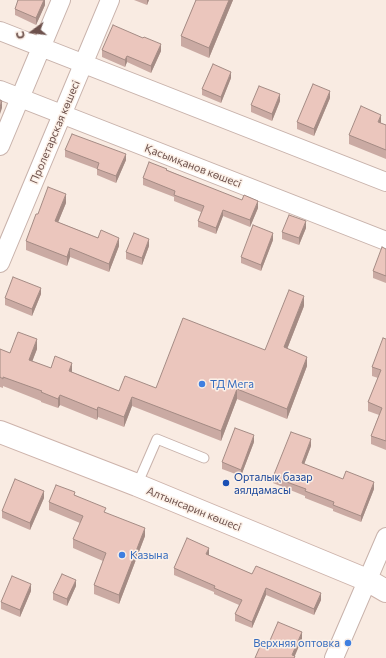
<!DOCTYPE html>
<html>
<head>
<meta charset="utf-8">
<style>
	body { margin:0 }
	#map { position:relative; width:386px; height:658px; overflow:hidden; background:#f9ebe2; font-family:Commissioner,sans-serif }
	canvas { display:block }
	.north { position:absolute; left:12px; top:12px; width:40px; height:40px; -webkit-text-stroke:3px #fcf0e7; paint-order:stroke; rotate:255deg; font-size:11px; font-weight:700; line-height:16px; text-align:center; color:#6d514c }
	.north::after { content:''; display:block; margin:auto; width:14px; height:18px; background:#6d514c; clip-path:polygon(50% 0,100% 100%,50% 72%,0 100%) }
</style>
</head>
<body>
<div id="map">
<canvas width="386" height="658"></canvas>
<div class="north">С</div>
</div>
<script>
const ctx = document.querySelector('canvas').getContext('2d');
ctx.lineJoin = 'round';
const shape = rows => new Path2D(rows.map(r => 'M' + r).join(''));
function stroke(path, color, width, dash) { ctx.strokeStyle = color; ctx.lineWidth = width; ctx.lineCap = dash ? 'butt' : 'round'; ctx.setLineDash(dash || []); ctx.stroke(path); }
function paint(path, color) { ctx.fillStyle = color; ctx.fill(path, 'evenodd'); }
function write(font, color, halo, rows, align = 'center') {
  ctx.font = font + ' Commissioner,sans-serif'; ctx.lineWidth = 3; ctx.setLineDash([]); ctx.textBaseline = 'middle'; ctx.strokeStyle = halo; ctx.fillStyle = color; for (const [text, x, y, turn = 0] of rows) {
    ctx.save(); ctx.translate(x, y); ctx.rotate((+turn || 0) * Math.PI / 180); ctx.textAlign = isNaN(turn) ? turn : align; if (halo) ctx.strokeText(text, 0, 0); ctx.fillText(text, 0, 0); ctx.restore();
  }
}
const lane = shape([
	[137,485,157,439,204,458]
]);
const street = shape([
	[0,31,386,182],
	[0,90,386,241],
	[0,146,61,0],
	[0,263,110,0],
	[334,658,386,537]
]);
const secondary = shape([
	[0,432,137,485,367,580,386,591]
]);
stroke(lane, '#c8b2ab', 11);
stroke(street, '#c8b2ab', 20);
stroke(secondary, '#cdb3ab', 24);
stroke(lane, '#fff', 9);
stroke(street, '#fff', 18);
stroke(secondary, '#fff', 22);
paint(shape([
	[45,0,45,5,36,25,15,15,15,9],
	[134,0,149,0,147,5],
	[196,0,233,0,209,58,181,46,181,36],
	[102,50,161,51,151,73,127,62,125,67,102,57],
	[231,78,221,103,202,95,202,89],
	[330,98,314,136,297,129,297,122],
	[280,101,272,121,251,112,251,105],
	[381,123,386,125,386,159,349,144,349,135],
	[65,150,126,160,116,183,97,175,97,169,65,157],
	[167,170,258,208,250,227,223,216,216,234,198,227,198,221,201,212,174,201,174,197,143,185,143,178],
	[66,203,58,222,119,246,109,272,70,257,67,266,26,250,26,241,38,214],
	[306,228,299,245,282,239,282,232],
	[273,240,261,271,241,263,241,257],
	[149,246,142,265,126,259,126,252],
	[386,249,386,283,373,278,373,271],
	[41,294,32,316,5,305,5,298],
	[304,306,287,349,307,366,287,419,237,399,221,441,132,406,124,427,98,417,97,420,60,405,58,408,41,402,41,401,3,386,3,388,0,387,0,349,10,353,37,349,32,361,51,368,72,372,119,391,156,388,265,350],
	[386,339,386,450,371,444,371,436,379,415,368,411,368,402,378,378,372,376,372,367],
	[254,442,241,476,222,469,222,462],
	[311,446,304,464,343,479,374,489,361,522,333,511,333,509,305,498,305,496,273,483,273,477],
	[75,495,145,536,119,604,94,594,94,585,103,561,73,548,73,539,80,523,49,510,49,502],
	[44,498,30,530,2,518,2,511],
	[208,555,252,574,321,600,314,615,266,595,252,628,235,621,235,614,239,605,214,594,214,592,174,575,174,568,209,555],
	[76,586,67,606,53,600,53,593],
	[31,591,20,617,1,609,1,602]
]), '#caaaa3');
paint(shape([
	[44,0,45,0,45,5,36,25,36,18],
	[147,0,149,0,147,5],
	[229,0,233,0,209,58,209,48],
	[161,44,161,51,151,73,151,66],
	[127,56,127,62,125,67,125,60],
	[231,72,231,78,221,103,221,97],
	[330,91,330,98,314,136,314,129],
	[280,94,280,101,272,121,272,114],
	[2,101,2,108,0,114,0,107],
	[381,115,381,124,378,122],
	[126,154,126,160,116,183,116,176],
	[66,194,66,203,55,230,55,221],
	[258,201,258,208,250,227,250,220],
	[223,210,223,216,216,234,216,228],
	[306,221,306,228,299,245,299,238],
	[273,233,273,240,261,271,261,265],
	[119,238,119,246,109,272,109,264],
	[149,239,149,246,142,265,142,258],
	[70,248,70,257,67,266,67,257],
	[41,288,41,294,32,316,32,309],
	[304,296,304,306,284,357,284,347],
	[37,339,37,349,29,370,29,360],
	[307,357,307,366,287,419,287,409],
	[72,363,72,373,69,371],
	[237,389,237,399,221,441,221,431],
	[60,395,60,405,58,408,58,399],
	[132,397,132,406,124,427,124,417],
	[98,407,98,417,97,420,97,410],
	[254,435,254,442,241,476,241,470],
	[311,439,311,446,302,470,302,463],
	[374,482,374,489,361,522,361,516],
	[44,491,44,498,30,530,30,523],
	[145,528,145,536,119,604,119,595],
	[209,548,209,555,206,561,206,554],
	[76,580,76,586,67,606,67,599],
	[31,584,31,591,20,617,20,610],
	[266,588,266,595,252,628,252,622],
	[321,593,321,600,314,615,314,609],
	[302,632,302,639,294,658,292,655]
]), '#a48b84');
const building = shape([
	[18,0,44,0,36,18,15,9,18,0],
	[196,0,229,0,209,48,181,36,196,0],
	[113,25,143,38,144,37,161,44,151,66,127,56,125,60,102,50,113,25],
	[213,64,231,72,221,97,202,89,213,64],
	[313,84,330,91,314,129,297,122,313,84],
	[259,86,280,94,272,114,251,105,259,86],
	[0,100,2,101,0,107,0,100],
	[361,106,381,115,378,122,386,125,386,150,349,135,361,106],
	[72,134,126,154,116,176,97,169,99,163,65,150,72,134],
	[149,162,167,169,166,170,242,200,244,195,258,201,250,220,223,210,216,228,198,221,204,206,174,195,175,191,143,178,149,162],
	[48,187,66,194,55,221,98,238,101,230,119,238,109,264,70,248,67,257,26,241,36,214,38,214,48,187],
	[289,215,306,221,299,238,282,232,289,215],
	[253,225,273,233,261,265,241,257,253,225],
	[134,233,149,239,142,258,126,252,134,233],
	[382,247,386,249,386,276,373,271,382,247],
	[13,277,41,288,32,309,5,298,13,277],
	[289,290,304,296,284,347,307,357,287,409,237,389,221,431,132,397,124,417,98,407,97,410,60,395,58,399,41,392,42,391,3,377,3,379,0,377,0,349,10,353,18,332,37,339,29,360,51,368,55,356,72,363,69,371,119,391,125,376,156,388,183,318,265,350,289,290],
	[383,338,386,339,386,441,371,436,382,408,368,402,381,370,372,367,383,338],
	[235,428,254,435,241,470,222,462,235,428],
	[291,432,311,439,302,463,343,479,346,471,374,482,361,516,333,505,334,502,305,491,306,489,273,477,291,432],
	[15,479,44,491,30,523,2,511,15,479],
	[56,485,75,492,74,495,106,508,104,512,145,528,119,595,94,585,106,553,73,539,83,516,49,502,56,485],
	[187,538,209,548,206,554,252,574,256,566,321,593,314,609,266,588,252,622,235,614,242,600,214,588,215,586,174,568,187,538],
	[62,574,76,580,67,599,53,593,62,574],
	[12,576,31,584,20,610,1,602,12,576],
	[278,622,302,632,292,655,295,656,294,658,255,658,262,642,268,645,278,622]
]);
paint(building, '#ebc6bd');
stroke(building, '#a48b84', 1);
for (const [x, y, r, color] of [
	[202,384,4,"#3f7fe0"],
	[226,483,4,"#1a4fb4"],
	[122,555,4,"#3f7fe0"],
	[348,643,4,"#3f7fe0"]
]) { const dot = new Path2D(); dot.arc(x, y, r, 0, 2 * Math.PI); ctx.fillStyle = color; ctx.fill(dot); stroke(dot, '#fcf0e7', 1.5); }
write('11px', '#6d514c', '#fcf0e7', [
	["Пролетарская көшесі",55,132,-67],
	["Қасымқанов көшесі",193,166,21],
	["Алтынсарин көшесі",194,509,22]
]);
write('11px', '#366cbe', '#fcf0e7', [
	["ТД Мега",210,384],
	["Казына",130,555],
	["Верхняя оптовка",340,643,"right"]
], 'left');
write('11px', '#164399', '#fcf0e7', [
	["Орталық базар",234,477],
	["аялдамасы",234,490]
], 'left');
</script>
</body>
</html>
